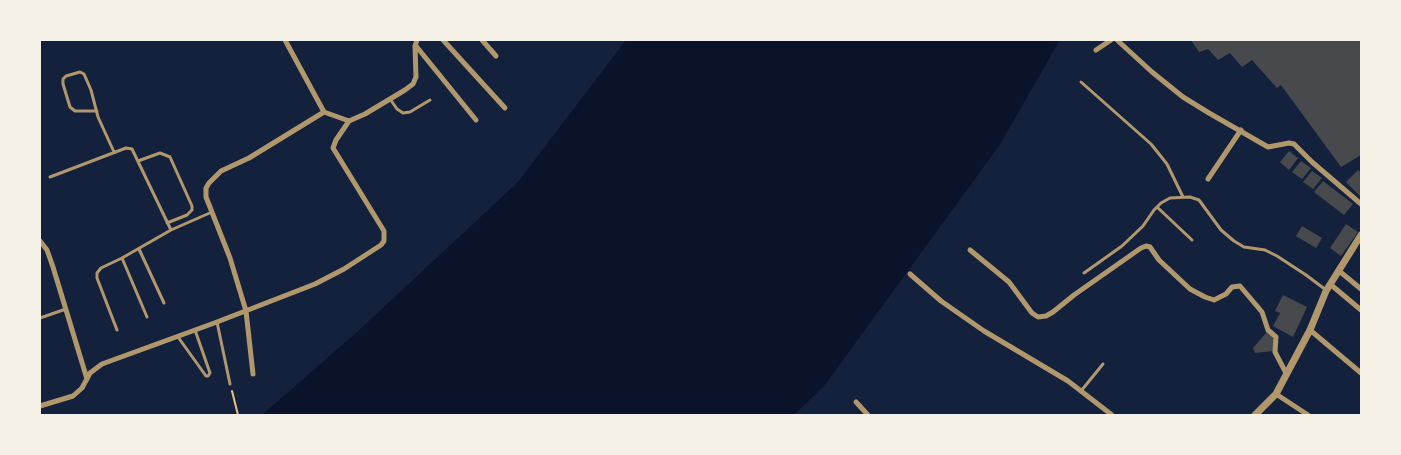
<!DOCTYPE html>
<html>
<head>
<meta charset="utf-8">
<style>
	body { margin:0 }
	#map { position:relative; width:1401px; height:455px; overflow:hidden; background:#14213d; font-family:Rubik,sans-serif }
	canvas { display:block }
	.frame { position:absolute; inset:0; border:41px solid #f6f1e7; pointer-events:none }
</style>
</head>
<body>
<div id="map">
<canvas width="1401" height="455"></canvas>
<div class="frame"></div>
</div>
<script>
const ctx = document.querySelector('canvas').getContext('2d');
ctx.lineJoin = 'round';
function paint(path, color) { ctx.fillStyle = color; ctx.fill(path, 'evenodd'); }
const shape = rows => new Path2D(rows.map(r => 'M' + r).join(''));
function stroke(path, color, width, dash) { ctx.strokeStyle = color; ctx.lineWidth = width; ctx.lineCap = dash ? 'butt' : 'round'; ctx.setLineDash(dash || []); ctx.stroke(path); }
paint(shape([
	[626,40,1060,40,999,146,824,386,794,415,262,415,357,332,518,182]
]), '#0b132b');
paint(shape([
	[1191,40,1359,40,1361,43,1361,155,1341,167,1281,85,1277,88,1252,60,1242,67,1230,53,1218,60,1208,49,1199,52],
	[1289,151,1298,158,1289,170,1280,162],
	[1301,161,1311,168,1302,179,1292,172],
	[1358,170,1361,173,1361,197,1346,182],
	[1312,171,1322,178,1313,189,1303,182],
	[1323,181,1353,204,1344,215,1314,192],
	[1346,224,1358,232,1341,256,1330,248],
	[1302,226,1322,238,1316,248,1296,236],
	[1283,295,1307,307,1293,337,1273,326,1280,313,1275,311],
	[1267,332,1274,339,1273,351,1255,353,1253,348]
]), '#48494c');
stroke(shape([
	[232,391,238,415]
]), '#e5c07b', 2);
stroke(shape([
	[1081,82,1151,144,1167,164,1183,197],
	[390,99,397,109,403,113,410,112,430,100],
	[97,111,75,111,70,107,63,84,63,79,66,76,80,72,84,74,91,90,98,117,114,152],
	[138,161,160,153,170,157,192,206,192,210,187,215,167,223],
	[50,177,126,148,132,149,171,230],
	[1157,207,1192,240],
	[139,249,164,303],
	[122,258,147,317],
	[1084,273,1122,246,1143,226,1154,210,1161,203,1170,198,1190,197,1199,200,1221,230,1234,241,1244,247,1265,250,1277,256,1306,275,1326,290],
	[40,318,66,309],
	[217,322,230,384],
	[117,330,97,278,97,273,101,268,122,258,171,230,212,212],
	[178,337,206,376,208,376,210,373,195,330],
	[1081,391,1103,364]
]), '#b1986c', 3);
stroke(shape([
	[443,40,505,108],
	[482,40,496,56],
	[1117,40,1152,72,1183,97,1209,113,1268,147,1289,143,1294,144,1312,162,1361,204],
	[416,46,476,120],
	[1096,50,1111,40],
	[324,112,349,121,365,114,405,90,413,84,416,77,415,46,417,40],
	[1208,179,1241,130],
	[40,241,47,250,53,267,87,379],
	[970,250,1009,282,1032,313,1038,317,1046,316,1053,312,1074,295,1141,248,1146,246,1150,247,1159,260,1190,289,1205,297,1214,300,1226,294,1232,287,1240,286,1262,312,1268,330,1276,337,1275,352,1286,373],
	[1338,270,1361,289],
	[910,274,941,301,984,331,1068,381,1112,415],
	[1330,284,1361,310],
	[1310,330,1361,373],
	[253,374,246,311,230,258,206,197,206,188,209,183,221,171,249,158,324,112,285,40],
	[1276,394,1308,415],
	[856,402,868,415],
	[40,406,73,396,82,388,90,373,102,364,217,322,315,284,344,269,381,245,384,241,384,231,333,148,336,140,349,121]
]), '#b1986c', 5);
stroke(shape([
	[1255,415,1276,394,1310,330,1326,291,1361,235]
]), '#b1986c', 7);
</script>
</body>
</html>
